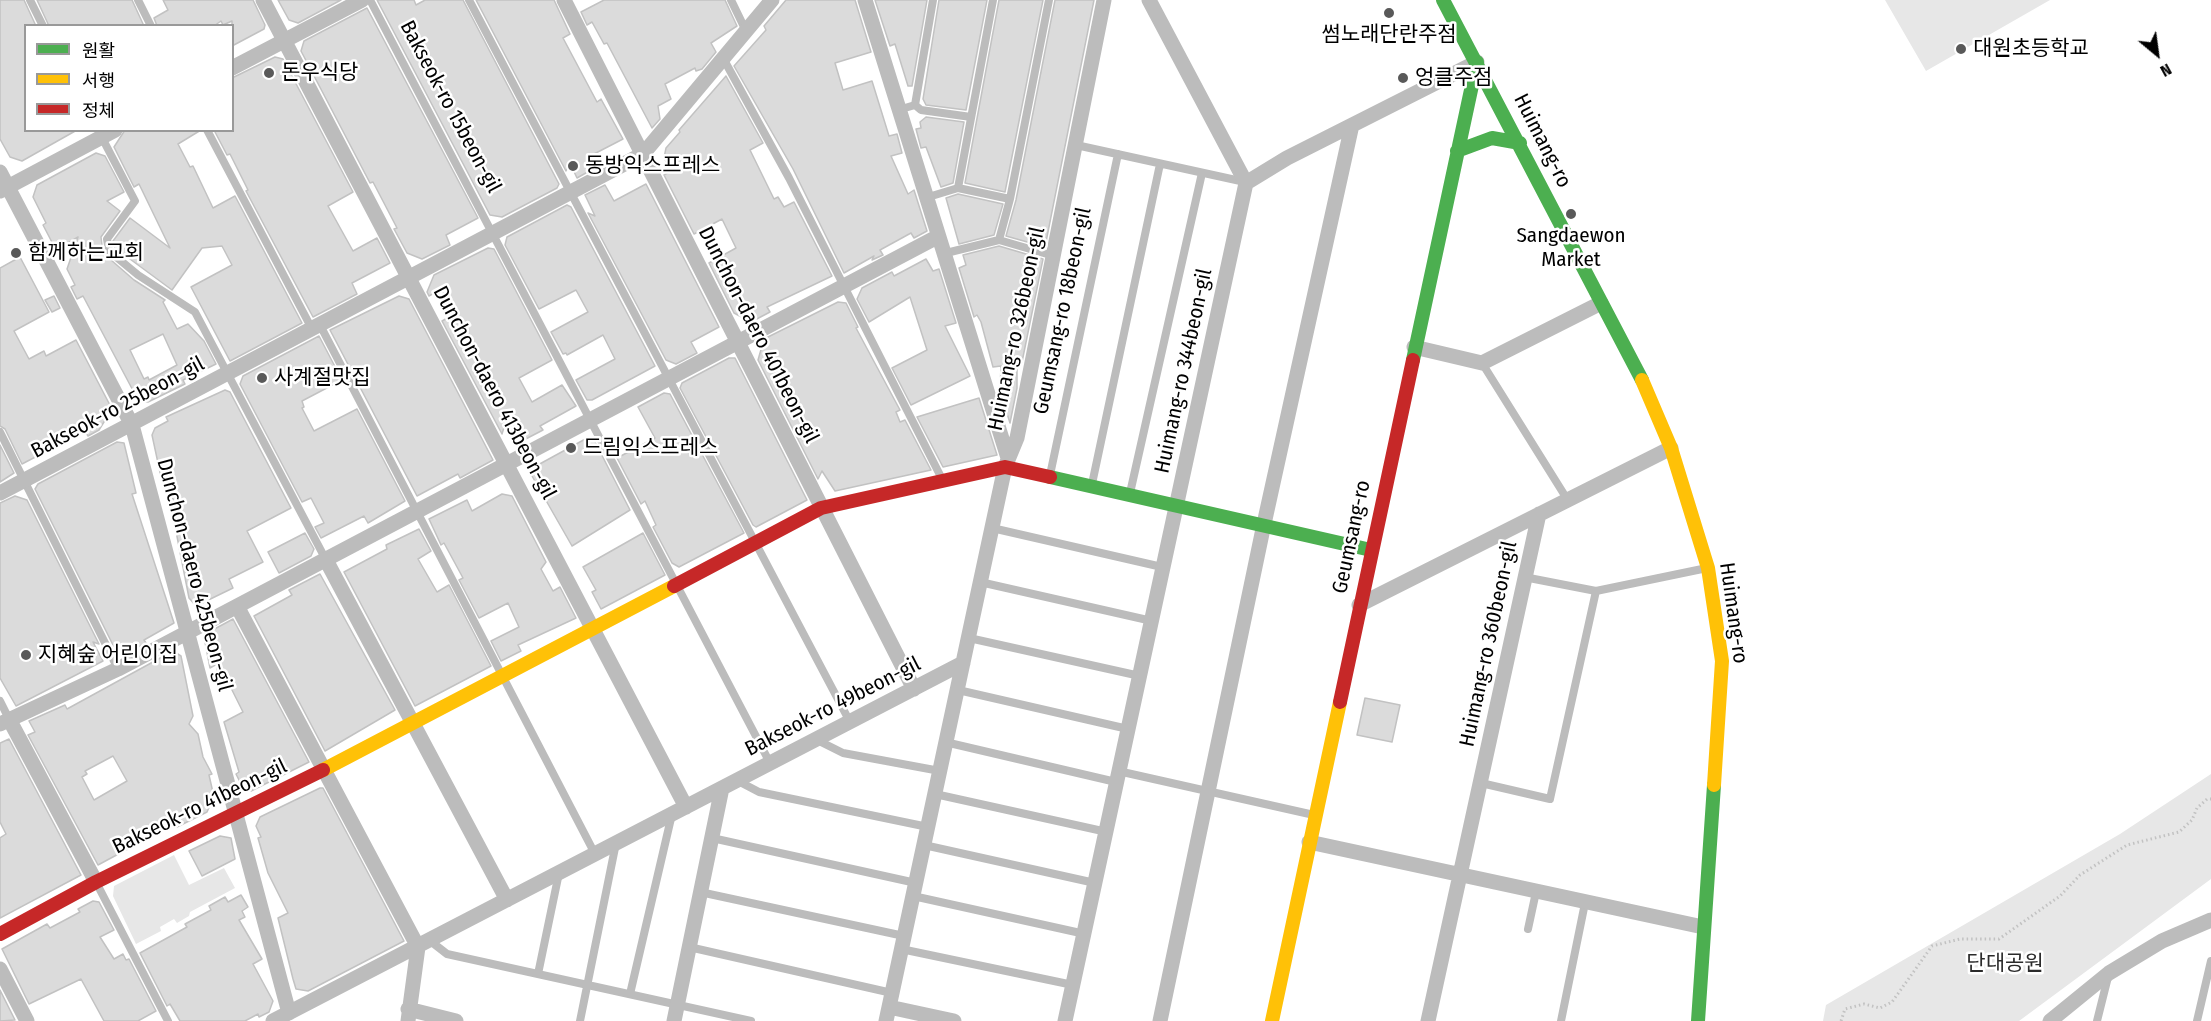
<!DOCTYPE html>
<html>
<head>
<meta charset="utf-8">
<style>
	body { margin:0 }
	#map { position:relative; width:2211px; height:1021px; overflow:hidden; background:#fff; font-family:"Fira Sans Condensed","Noto Sans KR",sans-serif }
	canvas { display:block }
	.legend { position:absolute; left:24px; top:24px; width:210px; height:108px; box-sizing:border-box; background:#fff; border:2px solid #999; margin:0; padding:8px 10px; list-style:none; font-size:18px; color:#000 }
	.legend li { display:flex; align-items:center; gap:12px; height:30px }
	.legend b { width:30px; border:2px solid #999 }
	.north { position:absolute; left:2127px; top:24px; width:60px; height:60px; -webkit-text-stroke:4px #fff; paint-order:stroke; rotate:151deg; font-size:16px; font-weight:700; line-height:24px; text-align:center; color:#000 }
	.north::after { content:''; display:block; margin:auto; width:21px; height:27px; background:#000; clip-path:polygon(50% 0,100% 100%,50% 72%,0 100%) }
</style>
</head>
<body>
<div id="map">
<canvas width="2211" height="1021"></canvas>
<ul class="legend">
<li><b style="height:8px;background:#4caf50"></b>원활</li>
<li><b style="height:8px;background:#ffc107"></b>서행</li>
<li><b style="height:8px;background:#c62828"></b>정체</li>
</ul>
<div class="north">N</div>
</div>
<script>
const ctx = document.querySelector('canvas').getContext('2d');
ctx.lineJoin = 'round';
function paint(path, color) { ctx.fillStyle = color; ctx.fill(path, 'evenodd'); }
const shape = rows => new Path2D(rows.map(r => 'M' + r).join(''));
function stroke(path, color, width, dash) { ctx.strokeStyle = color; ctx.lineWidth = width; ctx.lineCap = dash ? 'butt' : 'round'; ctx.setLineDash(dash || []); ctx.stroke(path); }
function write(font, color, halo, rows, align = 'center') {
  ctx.font = font + ' "Fira Sans Condensed","Noto Sans KR",sans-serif'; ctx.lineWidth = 5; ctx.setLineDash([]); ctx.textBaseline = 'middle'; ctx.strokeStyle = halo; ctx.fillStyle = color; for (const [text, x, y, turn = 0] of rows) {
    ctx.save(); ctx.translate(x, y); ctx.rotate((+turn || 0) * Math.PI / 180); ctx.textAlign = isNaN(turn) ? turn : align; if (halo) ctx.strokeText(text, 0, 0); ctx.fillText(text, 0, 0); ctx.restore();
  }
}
paint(shape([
	[1885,0,2050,0,1926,71],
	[2211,774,2211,879,2019,1021,1823,1021,1826,1005,2120,834],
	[174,855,189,885,224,868,235,888,190,912,189,916,177,923,174,919,160,927,161,931,136,944,113,896,114,886]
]), '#e7e7e7');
const building = shape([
	[0,0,24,0,36,26,26,26,26,130,77,130,22,161,10,157,0,139,0,0],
	[37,0,132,0,144,26,49,26,37,0],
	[163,0,253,0,265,25,264,29,232,46,232,21,223,25,221,21,214,26,157,26,154,18,168,10,163,0],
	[278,0,341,0,298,23,289,20,278,0],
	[377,0,414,0,416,5,425,0,463,0,559,184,557,188,502,217,490,215,377,0],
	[476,0,554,0,570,34,563,38,597,102,601,99,623,139,594,154,600,165,577,178,570,163,566,171,476,0],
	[604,0,725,0,737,26,711,43,716,52,702,69,696,71,695,68,665,84,671,99,658,106,660,119,652,128,607,43,604,44,592,22,587,25,581,12,604,0],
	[786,0,855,0,871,52,835,63,843,90,872,81,889,136,897,134,902,153,891,156,908,194,914,190,927,231,914,238,911,233,880,250,883,255,872,260,874,256,844,273,793,169,734,66,766,30,764,26,786,0],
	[875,0,927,0,912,86,908,86,895,44,890,46,875,0],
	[939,0,987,0,966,110,926,105,923,99,939,0],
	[999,0,1043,0,1005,192,965,183,999,0],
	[1055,0,1094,0,1045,247,1006,236,1016,200,1055,0],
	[367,8,478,218,446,235,450,245,422,259,407,253,394,229,397,228,373,182,370,183,301,51,304,41,367,8],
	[275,57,283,59,353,192,328,206,353,251,377,238,390,263,352,283,357,294,313,317,246,191,248,190,230,154,227,155,214,130,232,130,232,78,275,57],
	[726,76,763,143,750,150,774,199,778,197,784,207,794,202,832,276,767,307,770,312,751,322,734,313,709,263,736,248,722,219,694,234,664,175,671,171,664,158,666,148,680,132,679,130,726,76],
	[926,117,964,122,953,183,941,187,926,147,921,148,916,129,921,128,920,122,926,117],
	[125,130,201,130,178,144,190,167,193,166,213,208,235,196,302,323,230,361,191,287,232,265,222,246,202,248,172,290,115,248,113,241,130,218,170,248,139,184,134,187,114,147,125,130],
	[96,153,105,156,124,192,107,201,120,211,101,237,103,253,134,280,165,300,163,302,177,329,188,324,204,341,216,364,183,380,185,384,148,402,138,400,83,296,77,299,71,287,75,285,67,269,78,237,56,250,43,225,46,223,33,197,37,185,96,153],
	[163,334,177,365,149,380,148,377,144,379,130,350,163,334],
	[646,184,719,327,691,342,697,353,676,364,666,360,588,213,595,216,585,195,605,185,614,201,646,184],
	[958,194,1003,204,994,235,959,244,946,198,958,194],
	[567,205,571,207,655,366,592,400,587,400,576,380,615,359,603,335,567,355,566,353,563,354,551,332,588,312,576,290,539,309,505,245,507,237,567,205],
	[999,246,1043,259,1022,362,1017,363,1017,388,1010,423,1000,391,1001,366,993,367,981,322,977,315,974,317,959,268,966,265,963,255,999,246],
	[488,248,494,249,552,360,519,378,532,402,562,385,576,406,540,426,543,430,518,443,506,421,502,434,442,321,455,314,441,289,429,296,427,292,434,275,488,248],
	[20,257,49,312,14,331,29,359,44,351,46,356,76,340,112,409,99,430,88,436,85,431,22,464,5,429,0,426,0,268,20,257],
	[926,259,933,271,939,269,956,323,945,326,970,376,911,405,892,368,927,350,910,297,869,322,857,299,862,288,892,272,894,276,926,259],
	[54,296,60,308,52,312,45,300,54,296],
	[399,296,409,299,493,460,460,478,458,474,417,496,330,330,399,296],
	[838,302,846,303,858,327,856,328,900,410,896,412,900,422,905,420,931,470,835,491,822,471,818,479,758,360,764,339,838,302],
	[319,336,342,380,302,401,304,407,302,408,314,431,357,409,405,501,368,523,364,516,321,538,315,527,324,523,311,498,302,502,240,384,243,376,319,336],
	[729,358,735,358,807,500,756,527,753,525,680,388,682,383,729,358],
	[225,390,230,392,291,508,247,531,263,562,229,579,233,588,196,606,189,598,173,516,180,512,161,477,152,435,155,428,168,421,166,417,225,390],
	[664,393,670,394,744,533,679,567,672,563,653,527,656,525,645,501,641,504,617,458,655,438,638,407,664,393],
	[979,398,997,455,943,467,917,417,979,398],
	[589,437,593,438,630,510,572,546,532,476,536,466,589,437],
	[117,442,124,443,136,493,132,494,174,623,144,640,146,643,127,653,115,649,35,489,38,484,117,442],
	[0,445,14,473,0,482,0,445],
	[502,494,512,496,546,562,541,569,553,591,560,587,576,618,518,645,521,651,501,661,491,641,519,627,508,603,479,618,459,580,463,578,444,543,441,545,429,519,467,500,472,511,502,494],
	[15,496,27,500,99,644,93,642,103,661,16,706,0,678,0,503,15,496],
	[419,529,431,551,418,559,437,592,449,585,491,666,415,706,344,572,387,549,386,545,419,529],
	[305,533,314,549,311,556,279,573,268,552,305,533],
	[643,533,665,575,601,609,592,592,596,590,583,567,643,533],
	[320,574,395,710,325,751,254,616,292,595,289,590,320,574],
	[233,619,309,762,251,791,242,786,236,774,239,772,224,722,243,712,230,686,218,692,217,664,210,668,205,642,209,632,233,619],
	[173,651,181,656,193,716,189,724,198,734,203,757,212,774,209,775,214,797,207,812,177,827,176,823,98,865,28,735,35,732,29,721,65,705,67,709,173,651],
	[113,756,127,781,94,800,82,777,87,774,85,771,113,756],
	[1365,698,1400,705,1392,742,1357,735,1365,698],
	[9,739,81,875,0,918,0,838,6,834,0,822,0,743,9,739],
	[320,788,323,788,404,941,308,991,296,989,293,979,278,918,288,913,268,873,258,838,261,837,256,826,260,817,320,788],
	[220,836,231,838,235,859,202,876,189,851,220,836],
	[241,895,248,907,242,911,245,917,239,920,262,959,253,964,273,1001,269,1012,259,1017,258,1014,245,1021,180,1021,170,1004,167,1006,140,953,187,927,185,924,211,910,209,906,225,897,228,902,241,895],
	[93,901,99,902,114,930,100,937,114,959,123,954,126,960,129,959,156,1011,138,1021,104,1021,81,979,29,1004,2,949,47,924,50,928,80,912,78,909,93,901],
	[0,990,15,1020,0,1021,0,990]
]);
paint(building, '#dbdbdb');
stroke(building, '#c2c2c2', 1.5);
stroke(shape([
	[1841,1021,1845,1009,1864,1004,1880,1008,1892,1002,1932,946,1960,939,1999,939,2060,896,2080,875,2127,845,2179,832,2192,820,2197,808,2207,799,2211,799]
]), '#c2c2c2', 3, [1.5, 3]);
stroke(shape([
	[30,0,43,26],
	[138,0,151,26],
	[370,0,770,763],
	[469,0,850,722],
	[731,0,746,31],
	[723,58,789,178,941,477],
	[915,105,933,0],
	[898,110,915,105,921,110,971,117],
	[98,130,135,201,107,239,109,251,138,275,195,312,326,560],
	[207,130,312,329],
	[1076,145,1245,182],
	[958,188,993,0],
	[925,198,958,188,1010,199],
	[999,240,1010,199,1049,0],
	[946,253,999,240,1054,256],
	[320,325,595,854],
	[1482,363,1567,499],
	[0,432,118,669],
	[1050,475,1118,154],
	[1092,484,1160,164],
	[1130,493,1202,173],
	[992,528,1162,567],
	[1524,577,1596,591,1707,568],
	[980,582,1152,621],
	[969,638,1140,676],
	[958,690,1128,729],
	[0,701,9,719],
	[817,740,843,753,940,771],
	[945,742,1116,782],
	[1118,771,1314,815],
	[738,781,759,792,928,827],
	[1481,783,1550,799,1596,591],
	[935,794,1107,832],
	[712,838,916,883],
	[924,845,1095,883],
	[97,884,168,1021],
	[700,892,904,936],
	[913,896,1085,934],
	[1528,929,1536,892],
	[429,940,447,954,751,1021],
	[689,947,892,993],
	[901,949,1073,985],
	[538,974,559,873],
	[630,994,672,814],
	[580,1021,616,843],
	[1561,1021,1585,903],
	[2097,1021,2108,977],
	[2197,1021,2211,961]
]), '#bcbcbc', 8);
stroke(shape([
	[263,0,686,807],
	[564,0,914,689],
	[865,0,1008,458],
	[232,68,362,0],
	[0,172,132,425,289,1013],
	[1246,183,1287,158,1477,62],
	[0,191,115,130],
	[1414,347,1482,363,1601,303],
	[0,493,643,154,772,0],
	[326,560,507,900],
	[1359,605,1671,448],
	[237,606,418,947,408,1021],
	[9,719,96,882],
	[0,724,118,669,937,237],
	[1309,842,1703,927],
	[0,969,27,1021],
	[889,1007,954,1021],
	[408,1009,456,1021],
	[273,1021,963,663],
	[674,1021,722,788],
	[886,1021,1005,467,1017,438,1104,0],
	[1065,1021,1246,183,1149,0],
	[1160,1021,1264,524,1352,125],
	[1428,1021,1539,514],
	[2050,1021,2109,973,2162,941,2211,920]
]), '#bcbcbc', 15);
stroke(shape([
	[1443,0,1642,380],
	[1457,151,1492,138,1520,143],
	[1413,360,1477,62],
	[1050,477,1371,550],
	[1698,1021,1714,785]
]), '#4caf50', 14);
stroke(shape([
	[1642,380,1671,448,1708,568,1722,661,1714,785],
	[323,770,674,586],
	[1272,1021,1340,702]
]), '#ffc107', 14);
stroke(shape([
	[674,586,821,508,1005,467,1050,477],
	[1340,702,1413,360],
	[0,934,96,882,323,770]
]), '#c62828', 14);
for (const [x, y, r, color] of [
	[1389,13,6,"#595959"],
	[1961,49,6,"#595959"],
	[269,73,6,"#595959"],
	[1403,78,6,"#595959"],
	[573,166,6,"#595959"],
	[1571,214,6,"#595959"],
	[16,253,6,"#595959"],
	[262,378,6,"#595959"],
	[571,448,6,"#595959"],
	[26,655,6,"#595959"]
]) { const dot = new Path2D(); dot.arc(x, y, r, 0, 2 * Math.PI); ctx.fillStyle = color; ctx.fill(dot); stroke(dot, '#fff', 2); }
write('21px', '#000', '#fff', [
	["썸노래단란주점",1389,35,"center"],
	["대원초등학교",1973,49],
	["돈우식당",281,73],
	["엉클주점",1415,78],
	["동방익스프레스",585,166],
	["Sangdaewon",1571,236,"center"],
	["Market",1571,260,"center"],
	["함께하는교회",28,253],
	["사계절맛집",274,378],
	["드림익스프레스",583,448],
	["지혜숲 어린이집",38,655]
], 'left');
write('21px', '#000', '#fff', [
	["Bakseok-ro 15beon-gil",450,107,62],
	["Huimang-ro",1542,141,63],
	["Geumsang-ro 18beon-gil",1063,311,-78],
	["Huimang-ro 326beon-gil",1017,329,-78],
	["Dunchon-daero 401beon-gil",758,335,63],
	["Huimang-ro 344beon-gil",1184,371,-78],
	["Dunchon-daero 413beon-gil",494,393,62],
	["Bakseok-ro 25beon-gil",118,408,-28],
	["Geumsang-ro",1352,537,-78],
	["Dunchon-daero 425beon-gil",194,575,75],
	["Huimang-ro",1733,613,82],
	["Huimang-ro 360beon-gil",1489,644,-78],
	["Bakseok-ro 49beon-gil",833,707,-27],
	["Bakseok-ro 41beon-gil",200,807,-26]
]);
write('21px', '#2b2b2b', '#fff', [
	["단대공원",2005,964]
]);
</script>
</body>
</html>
